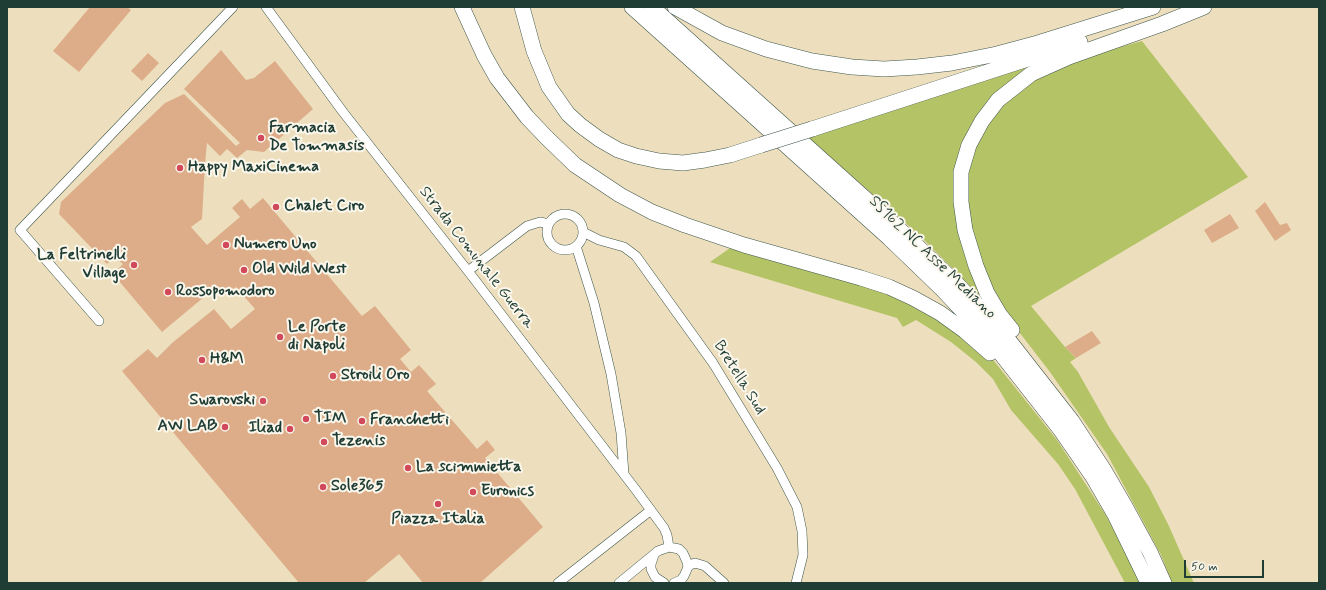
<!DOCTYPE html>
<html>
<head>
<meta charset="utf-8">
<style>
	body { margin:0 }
	#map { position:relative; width:1326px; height:590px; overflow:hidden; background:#eddfbd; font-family:Mynerve,sans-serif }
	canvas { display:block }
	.frame { position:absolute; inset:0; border:8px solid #1f3d34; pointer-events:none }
	.scale { position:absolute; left:1184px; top:560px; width:80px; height:18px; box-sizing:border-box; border:2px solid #1f3d34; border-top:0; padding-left:5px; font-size:12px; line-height:14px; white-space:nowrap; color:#1f3d34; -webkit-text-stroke:3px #fbf7ec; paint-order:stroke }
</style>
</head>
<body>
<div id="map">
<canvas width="1326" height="590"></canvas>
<div class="frame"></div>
<div class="scale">50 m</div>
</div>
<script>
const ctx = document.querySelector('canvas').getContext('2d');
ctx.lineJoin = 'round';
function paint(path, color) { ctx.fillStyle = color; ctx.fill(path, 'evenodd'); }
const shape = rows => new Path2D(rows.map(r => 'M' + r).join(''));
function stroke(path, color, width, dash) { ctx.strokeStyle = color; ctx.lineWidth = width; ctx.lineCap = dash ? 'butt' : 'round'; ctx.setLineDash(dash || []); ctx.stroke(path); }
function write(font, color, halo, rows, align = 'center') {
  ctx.font = font + ' Mynerve,sans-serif'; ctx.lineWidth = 4; ctx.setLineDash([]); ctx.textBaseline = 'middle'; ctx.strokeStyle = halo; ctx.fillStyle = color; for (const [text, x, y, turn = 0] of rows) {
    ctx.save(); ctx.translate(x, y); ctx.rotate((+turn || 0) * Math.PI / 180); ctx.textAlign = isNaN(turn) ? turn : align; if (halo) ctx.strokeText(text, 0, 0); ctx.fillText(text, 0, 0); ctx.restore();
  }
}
paint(shape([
	[1142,41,1248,177,1031,306,1065,347,1076,358,1070,362,1078,372,1109,427,1149,487,1168,524,1194,583,1172,583,1161,555,1107,454,1050,372,1006,315,992,289,978,255,970,227,966,173,981,133,1012,95,1048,71,1106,51],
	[1053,56,1016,79,957,168,981,297,917,233,808,138],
	[733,246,880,289,958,329,994,361,1057,440,1105,514,1128,556,1140,583,1125,583,1075,489,1058,464,1011,410,993,379,976,362,951,342,916,320,903,327,897,318,710,262]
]), '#b3c365');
paint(shape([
	[90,7,127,7,131,10,79,72,53,51],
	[221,50,246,80,254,78,275,61,313,109,264,152,247,150,237,158,227,149,220,156,207,143,205,164,202,219,191,227,207,245,240,217,232,208,242,199,250,209,263,198,362,316,375,306,411,350,400,359,411,372,419,365,436,384,427,391,477,449,487,440,495,450,485,458,543,527,480,583,423,583,399,554,364,583,299,583,122,371,148,349,157,358,172,343,214,309,231,329,255,309,236,287,223,296,216,287,162,332,113,274,123,264,114,257,107,264,59,214,61,202,165,103,184,94,236,146,240,143,184,89],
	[148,53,159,63,142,81,131,71],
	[1265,202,1280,225,1287,223,1291,230,1275,241,1255,211],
	[1230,214,1239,228,1212,243,1204,230],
	[1092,331,1101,343,1076,358,1065,347]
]), '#ddad89');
const minor = shape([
	[266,7,343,112,468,271,636,490,664,528,667,535,669,547],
	'547 232a18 18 0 1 1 36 0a18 18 0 1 1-36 0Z',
	[583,232,599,240,624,247,636,256,713,363,777,468,797,507,802,531,803,555,796,583],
	[576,246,594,303,611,374,621,433,624,474],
	[468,271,527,226,540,222,549,224],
	[99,321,20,230,233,7],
	[654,555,651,564,651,569,655,577,664,583],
	[688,567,690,565,695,563,705,566,724,583],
	[558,583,651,510],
	[619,583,658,551,669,547,679,549,683,553,687,562,688,567,684,576,681,580,674,583]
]);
const trunk = shape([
	[462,7,484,55,497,78,527,117,546,137,575,165,620,195,652,212,685,225,744,245,861,278,889,287,913,298,940,313,965,331,990,353],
	[522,7,534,51,549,87,568,114,580,125,599,139,618,150,636,156,659,161,683,163,705,160,730,155,761,145],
	[632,7,889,238,942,289,991,341,1060,429,1093,477,1115,515,1148,583],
	[652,7,898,228,956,283,1000,329,1072,421,1104,470,1126,508,1150,552,1164,583],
	[675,7,722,33,766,49,812,61,852,67,884,69,917,67,952,63,997,54,1038,43,1153,7],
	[812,129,1080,42],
	[1012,330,1000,315,987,293,976,266,965,230,961,202,961,172,969,145,982,121,998,100,1031,74,1069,57,1162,24,1204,7]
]);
stroke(minor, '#3e5549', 10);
stroke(trunk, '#3e5549', 16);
stroke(minor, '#fff', 9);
stroke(trunk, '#fff', 15);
const trunkBridge = shape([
	[761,145,812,129]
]);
stroke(trunkBridge, '#3e5549', 16, []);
stroke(trunkBridge, '#fff', 15);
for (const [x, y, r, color] of [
	[261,138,4,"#d1495b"],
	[180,168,4,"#d1495b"],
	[276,207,4,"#d1495b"],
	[226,245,4,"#d1495b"],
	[134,265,4,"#d1495b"],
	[244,270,4,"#d1495b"],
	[168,292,4,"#d1495b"],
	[280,337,4,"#d1495b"],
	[202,360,4,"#d1495b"],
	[333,376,4,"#d1495b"],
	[263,401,4,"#d1495b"],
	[306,419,4,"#d1495b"],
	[362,421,4,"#d1495b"],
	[225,427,4,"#d1495b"],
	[290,429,4,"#d1495b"],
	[324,442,4,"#d1495b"],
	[408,468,4,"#d1495b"],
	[323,487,4,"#d1495b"],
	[473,492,4,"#d1495b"],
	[438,504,4,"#d1495b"]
]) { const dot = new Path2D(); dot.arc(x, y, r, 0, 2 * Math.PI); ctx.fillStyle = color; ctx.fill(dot); stroke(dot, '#fbf7ec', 1.5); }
write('bold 16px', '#1f3d34', '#fbf7ec', [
	["Farmacia",269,129],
	["De Tommasis",269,147],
	["Happy MaxiCinema",188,168],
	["Chalet Ciro",284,207],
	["Numero Uno",234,245],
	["La Feltrinelli",126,256,"right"],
	["Village",126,274,"right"],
	["Old Wild West",252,270],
	["Rossopomodoro",176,292],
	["Le Porte",288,328],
	["di Napoli",288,346],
	["H&M",210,360],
	["Stroili Oro",341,376],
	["Swarovski",255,401,"right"],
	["TIM",314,419],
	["Franchetti",370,421],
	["AW LAB",217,427,"right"],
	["Iliad",282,429,"right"],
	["Tezenis",332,442],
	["La scimmietta",416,468],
	["Sole365",331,487],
	["Euronics",481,492],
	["Piazza Italia",438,520,"center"]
], 'left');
write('16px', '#1f3d34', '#fbf7ec', [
	["Strada Comunale Guerra",476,258,52],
	["SS162 NC Asse Mediano",932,258,44],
	["Bretella Sud",739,378,58]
]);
</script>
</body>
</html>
